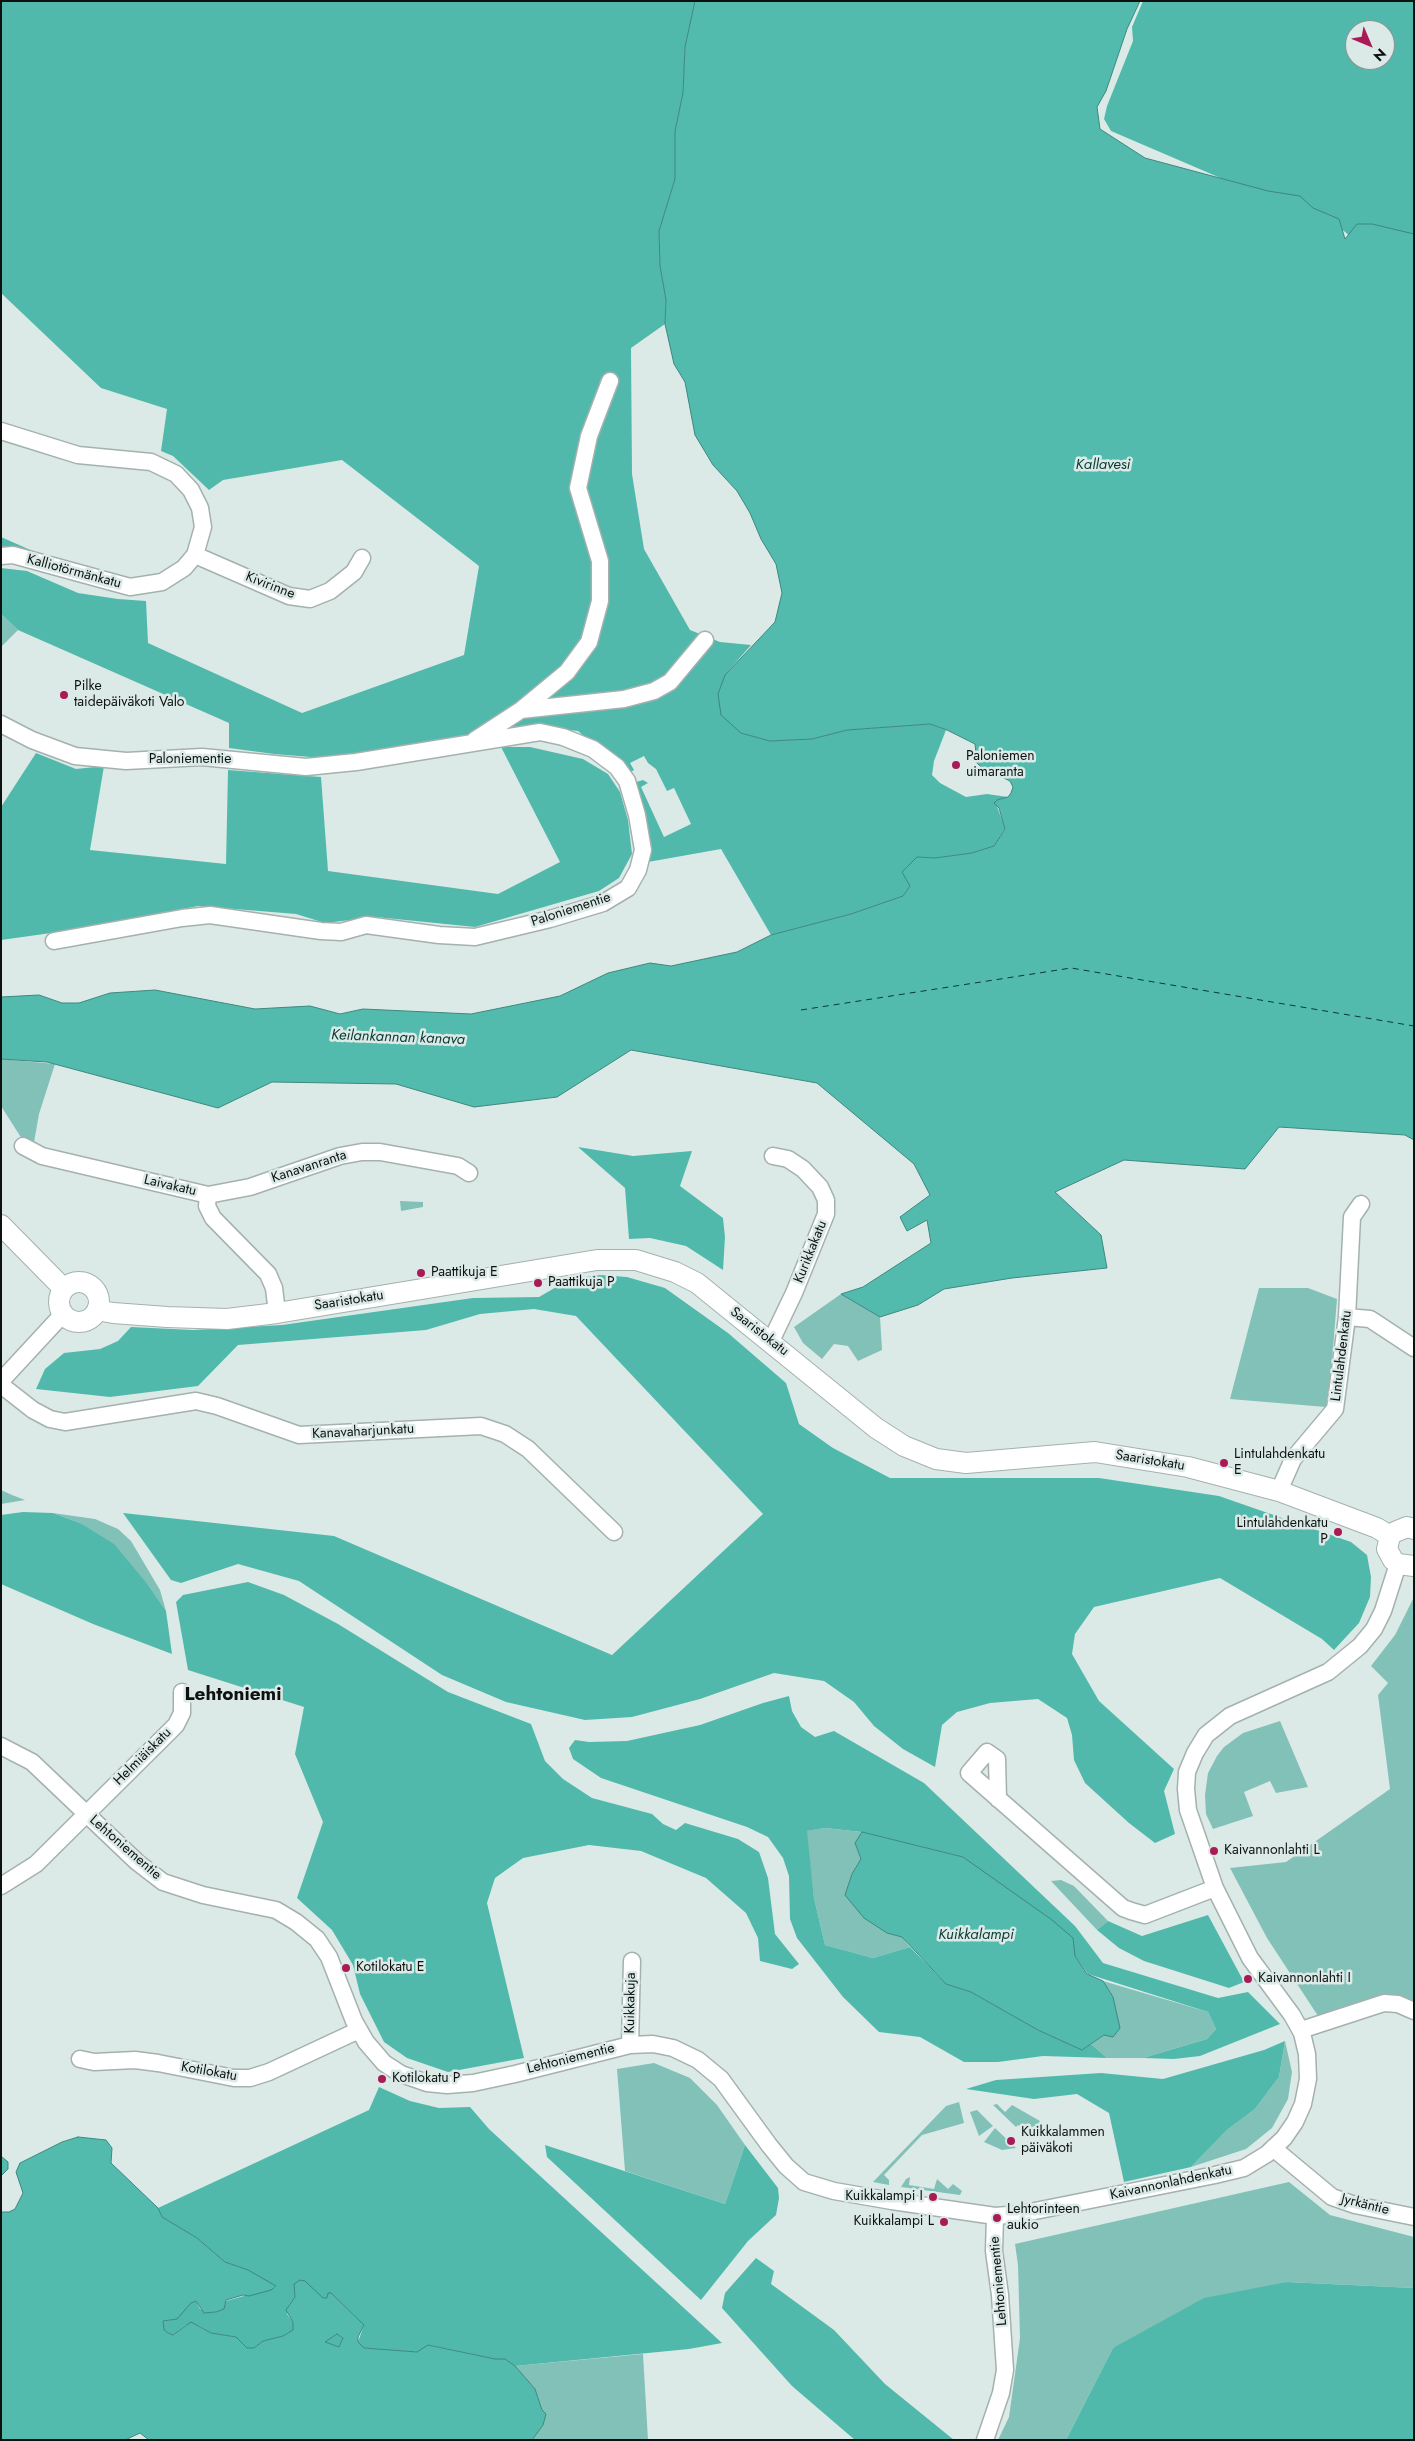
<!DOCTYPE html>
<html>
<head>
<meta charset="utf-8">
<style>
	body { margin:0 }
	#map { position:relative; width:1415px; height:2441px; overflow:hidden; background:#dceae7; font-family:Jost,sans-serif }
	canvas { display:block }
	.frame { position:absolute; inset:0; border:2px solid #0d1211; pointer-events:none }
	.north { position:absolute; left:1345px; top:20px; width:50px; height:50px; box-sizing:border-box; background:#dceae7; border:1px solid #899491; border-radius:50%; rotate:135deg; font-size:14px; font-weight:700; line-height:20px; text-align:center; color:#0d1211 }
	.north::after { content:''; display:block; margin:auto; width:18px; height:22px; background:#aa1a55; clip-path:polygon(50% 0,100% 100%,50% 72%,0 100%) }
</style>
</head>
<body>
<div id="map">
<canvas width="1415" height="2441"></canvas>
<div class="frame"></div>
<div class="north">N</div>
</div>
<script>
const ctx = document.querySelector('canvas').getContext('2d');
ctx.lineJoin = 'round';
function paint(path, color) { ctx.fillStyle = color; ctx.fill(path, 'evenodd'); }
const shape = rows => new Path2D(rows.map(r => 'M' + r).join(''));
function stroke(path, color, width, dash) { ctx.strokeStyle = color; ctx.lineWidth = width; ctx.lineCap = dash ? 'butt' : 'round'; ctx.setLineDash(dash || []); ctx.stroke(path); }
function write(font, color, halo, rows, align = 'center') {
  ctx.font = font + ' Jost,sans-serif'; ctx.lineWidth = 5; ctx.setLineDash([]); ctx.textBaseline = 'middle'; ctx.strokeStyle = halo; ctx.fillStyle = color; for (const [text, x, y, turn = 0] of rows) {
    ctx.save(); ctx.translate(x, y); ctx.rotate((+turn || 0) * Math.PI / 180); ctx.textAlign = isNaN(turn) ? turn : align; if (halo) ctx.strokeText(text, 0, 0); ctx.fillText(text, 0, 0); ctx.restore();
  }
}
paint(shape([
	[1,614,18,630,1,647],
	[1,1059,55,1064,39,1114,33,1148,22,1139,1,1106],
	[400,1201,423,1202,423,1207,401,1211],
	[1259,1288,1308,1288,1337,1299,1329,1398,1326,1407,1230,1399],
	[841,1294,880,1317,882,1350,858,1361,848,1346,834,1344,822,1359,803,1343,794,1327],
	[1,1490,12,1495,25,1500,1,1504],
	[53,1513,95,1519,118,1529,131,1541,160,1590,166,1611,149,1586,80,1523],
	[1414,1597,1414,2004,1320,2019,1267,1938,1230,1868,1286,1862,1390,1789,1378,1695,1388,1683,1371,1666,1395,1635],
	[1280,1721,1308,1787,1276,1793,1270,1781,1244,1792,1253,1816,1213,1829,1206,1814,1205,1795,1208,1773,1217,1756,1224,1747,1243,1733],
	[825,1828,862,1832,855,1843,861,1859,852,1874,845,1895,887,1933,902,1937,910,1947,873,1958,825,1945,814,1898,806,1831],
	[1061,1880,1074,1886,1108,1921,1097,1930,1051,1881],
	[1103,1981,1208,2012,1216,2029,1207,2039,1143,2058,1107,2058,1091,2044,1104,2035,1113,1997],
	[1285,2041,1292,2072,1288,2099,1272,2128,1246,2149,1191,2167,1227,2130,1255,2109,1279,2077],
	[654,2063,690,2078,717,2105,745,2145,725,2204,625,2171,617,2069],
	[959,2102,964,2123,922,2135,884,2175,889,2180,889,2185,873,2182,946,2106],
	[997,2104,1005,2112,1012,2105,1040,2121,1033,2134,1018,2125,1016,2127,993,2105],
	[977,2110,993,2126,979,2136,970,2112],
	[995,2128,1016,2148,1002,2150,984,2142],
	[910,2177,909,2185,934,2189,937,2179,948,2189,953,2184,962,2191,960,2195,901,2187,906,2179],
	[1289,2182,1330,2215,1414,2237,1414,2288,1287,2282,1113,2348,1066,2440,998,2440,1009,2417,1020,2338,1018,2265,1015,2244],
	[643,2354,648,2440,532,2440,543,2425,542,2410,535,2389,515,2366]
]), '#82c1b7');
paint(shape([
	[1,1,695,1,685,47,683,93,675,131,675,179,659,231,660,266,666,300,665,324,631,348,632,474,644,549,690,630,720,642,751,645,725,675,741,733,771,741,812,739,847,730,930,724,946,730,934,761,932,775,940,783,966,797,987,794,1008,797,995,801,1005,828,994,846,972,853,935,858,917,857,910,886,903,896,851,914,771,935,721,849,648,862,633,783,643,780,648,783,641,787,664,837,691,824,674,788,667,791,656,769,648,763,644,756,630,763,634,770,628,774,578,731,526,725,335,759,274,754,229,748,229,723,18,630,1,614,1,568,27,571,78,593,118,599,146,601,148,643,302,713,464,655,479,566,342,460,223,480,209,490,173,456,161,451,167,409,101,388,1,293],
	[1143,1,1414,1,1414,294,1344,231,1111,131,1104,119,1107,106,1133,41,1132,27],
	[1355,30,1385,30,1385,60,1355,60],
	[1,537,35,552,1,552],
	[501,747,530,747,583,759,608,774,620,792,628,820,632,854,619,878,599,891,475,927,376,917,325,923,296,914,198,906,87,928,1,940,1,807,36,753,76,769,104,766,90,850,226,864,228,770,321,777,328,871,498,894,560,862],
	[578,1147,633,1156,692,1151,680,1186,723,1218,725,1237,723,1270,686,1246,650,1238,629,1239,625,1188],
	[600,1275,627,1277,665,1288,728,1333,786,1383,799,1424,833,1448,890,1478,1099,1478,1219,1496,1351,1542,1367,1555,1371,1577,1370,1597,1359,1623,1334,1650,1322,1639,1220,1578,1094,1607,1075,1634,1072,1654,1099,1701,1174,1769,1164,1791,1175,1834,1155,1843,1129,1823,1085,1783,1074,1760,1072,1735,1067,1718,1038,1699,990,1703,957,1712,942,1725,935,1767,903,1749,874,1726,854,1702,824,1681,774,1673,700,1699,632,1717,585,1720,506,1702,442,1675,299,1581,238,1564,181,1583,171,1580,123,1513,334,1536,612,1655,763,1514,576,1316,534,1309,480,1314,426,1330,238,1345,198,1386,110,1397,36,1389,45,1369,64,1353,100,1349,118,1341,131,1327,193,1330,282,1325,473,1298,539,1297,570,1279],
	[23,1512,53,1513,80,1523,114,1544,149,1586,166,1611,172,1654,93,1624,1,1584,1,1515],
	[248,1582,284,1595,338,1624,448,1692,531,1724,545,1761,563,1779,592,1798,652,1814,663,1824,676,1830,685,1823,738,1839,759,1852,768,1878,775,1934,799,1964,792,1969,760,1961,758,1938,746,1913,706,1878,641,1851,589,1845,523,1858,495,1878,487,1903,524,2058,448,2072,407,2058,384,2042,360,1994,353,1965,332,1930,297,1898,323,1822,295,1754,304,1707,188,1670,176,1602,183,1595],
	[789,1696,792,1711,801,1727,815,1737,834,1731,924,1783,1075,1926,1103,1963,1218,1998,1248,1992,1280,2024,1200,2056,1174,2059,1143,2058,1207,2039,1216,2029,1208,2012,1088,1974,1075,1956,963,1857,862,1832,825,1828,807,1831,814,1898,825,1945,873,1958,910,1947,946,1984,971,1992,1038,2030,1082,2050,1091,2044,1107,2058,1043,2056,998,2062,964,2062,920,2037,879,2032,843,1997,797,1938,790,1919,789,1876,783,1858,768,1837,747,1827,601,1778,573,1759,569,1748,575,1740,589,1742,627,1741,700,1725,763,1703],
	[1208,1915,1244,1982,1229,1988,1144,1961,1119,1948,1097,1930,1108,1921,1142,1936],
	[1285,2041,1279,2077,1255,2109,1227,2130,1191,2167,1124,2182,1109,2113,1077,2094,1034,2099,966,2089,996,2080,1101,2073,1163,2079,1264,2050],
	[379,2087,410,2101,439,2108,470,2107,489,2129,722,2343,689,2349,515,2366,505,2359,495,2359,429,2345,418,2352,364,2348,358,2342,364,2325,331,2293,327,2298,323,2299,311,2288,294,2289,295,2297,289,2305,287,2314,293,2322,293,2330,283,2336,263,2341,254,2348,247,2348,236,2337,211,2333,199,2326,186,2325,173,2335,168,2333,164,2330,163,2321,171,2320,191,2303,196,2301,200,2309,210,2313,216,2312,223,2309,226,2301,276,2287,244,2269,225,2262,197,2238,162,2217,158,2208,369,2110],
	[545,2145,725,2204,745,2145,778,2188,779,2198,776,2215,748,2241,701,2300,547,2157],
	[756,2258,774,2271,771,2284,834,2330,885,2384,954,2440,855,2440,792,2386,722,2308,725,2293],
	[1287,2282,1414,2288,1414,2440,1066,2440,1113,2348,1204,2298],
	[337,2334,343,2338,339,2347,324,2342]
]), '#51b9ab');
const water = shape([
	[695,1,1140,1,1127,29,1106,91,1097,107,1100,129,1145,158,1268,191,1300,196,1313,208,1339,219,1345,239,1357,224,1372,224,1414,234,1414,1140,1405,1135,1279,1127,1245,1169,1124,1160,1055,1192,1101,1235,1107,1268,1012,1278,944,1289,918,1305,880,1317,841,1294,863,1287,931,1243,927,1220,907,1231,900,1217,930,1195,914,1164,817,1083,631,1050,557,1097,474,1107,396,1084,272,1082,218,1108,47,1062,1,1059,1,997,39,995,62,1003,79,1003,110,993,155,990,255,1009,310,1006,340,1014,363,1009,471,1014,560,996,608,973,650,963,671,966,737,952,771,935,851,914,903,896,910,886,902,872,917,857,935,858,972,853,994,846,1005,829,999,808,994,803,997,800,1008,797,1011,793,1013,787,1010,781,981,767,977,763,975,744,947,730,930,724,847,730,812,739,770,741,741,733,721,715,718,694,725,675,775,622,782,593,776,564,761,539,750,513,737,491,713,465,695,435,685,382,674,364,665,324,666,300,660,266,659,231,675,179,675,131,683,93,685,47,695,1],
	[862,1832,963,1857,1052,1920,1073,1938,1075,1956,1087,1974,1103,1981,1113,1997,1120,2028,1113,2037,1104,2035,1082,2050,1038,2030,971,1992,946,1984,902,1937,887,1933,864,1918,845,1895,852,1874,861,1859,855,1843,862,1832],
	[78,2137,106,2140,112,2148,111,2163,158,2208,162,2217,197,2238,225,2262,248,2270,276,2286,271,2290,249,2296,243,2295,226,2300,224,2309,216,2312,204,2313,196,2301,191,2303,177,2319,163,2321,164,2330,168,2333,173,2335,191,2322,211,2333,236,2337,247,2348,254,2348,263,2341,283,2336,293,2330,293,2322,286,2310,295,2297,294,2284,300,2280,305,2281,323,2298,327,2298,328,2293,331,2293,364,2325,358,2337,358,2342,364,2348,417,2352,428,2345,495,2359,505,2359,515,2366,535,2389,542,2410,546,2414,543,2425,532,2440,149,2440,140,2433,125,2440,1,2440,1,2212,9,2212,15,2209,23,2193,16,2172,20,2163,62,2142,78,2137],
	[337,2334,343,2338,339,2347,325,2342,337,2334],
	[1,2156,8,2162,8,2169,1,2176,1,2156]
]);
paint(water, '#52bbad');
stroke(water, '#3d887e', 1);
stroke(shape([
	[801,1010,1071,968,1414,1026]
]), '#083a34', 1, [6, 5]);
const minor = shape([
	[1,431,78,455,151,462,176,474,191,490,200,508,203,527,195,555,184,568,162,582,130,587,13,555,1,556],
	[195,555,289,596,310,599,330,591,354,572,362,558],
	[521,710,624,699,654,691,670,682,705,640],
	[1,724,32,740,75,756,126,761,202,757,306,767,356,762,540,732,563,737,593,749,617,767,627,781,637,815,643,850,638,870,628,888,603,903,550,919,475,937,439,935,366,925,341,932,321,931,210,915,182,918,54,941],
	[475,740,521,710,567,672,589,642,600,601,600,561,578,488,589,436,610,381],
	[23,1146,42,1156,208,1195,207,1206,213,1218,268,1274,274,1288,277,1313],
	[208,1195,250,1187,340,1156,362,1152,380,1152,458,1166,469,1173],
	[1347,1317,1370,1319,1414,1348],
	[771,1341,794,1293,826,1214,826,1200,820,1187,803,1169,788,1159,773,1156],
	[1,1381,63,1314],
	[1,1385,33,1410,50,1419,65,1422,196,1401,217,1406,299,1435,481,1426,505,1434,528,1449,614,1532],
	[1279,1491,1293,1459,1335,1409,1347,1317,1352,1217,1361,1204],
	[1,1746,32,1762,137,1862,163,1882,203,1895,276,1910,296,1922,317,1939,329,1957,354,2021,366,2042,384,2063,401,2074,427,2083,447,2085,473,2083,515,2074,630,2045,653,2044,673,2048,698,2060,721,2079,769,2145,786,2166,804,2182,834,2191,892,2201,995,2216,1020,2214,1215,2175,1244,2168,1267,2154,1284,2138,1295,2122,1303,2104,1308,2079,1307,2054,1302,2033,1292,2015,1250,1958,1215,1888,1188,1810,1186,1789,1187,1772,1195,1753,1206,1735,1230,1716,1328,1672,1360,1646,1374,1629,1383,1611,1398,1564],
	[998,1799,997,1759,987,1752,969,1773,1123,1908,1131,1911,1145,1915,1215,1888],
	[1,1886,36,1864,176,1725,182,1713,182,1692],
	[1301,2030,1384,2003,1398,2004,1414,2011],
	[630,2045,632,1961],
	[80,2059,94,2062,135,2060,158,2063,234,2078,250,2078,269,2072,359,2030],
	[1273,2148,1332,2197,1355,2205,1414,2217],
	[985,2440,1001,2393,1005,2370,1000,2295,994,2251,995,2216]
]);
const major = shape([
	[1,1225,64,1289],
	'59 1302a20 20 0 1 1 40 0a20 20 0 1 1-40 0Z',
	[97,1310,113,1313,167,1317,227,1319,277,1313,597,1260,636,1260,675,1272,697,1283,876,1428,904,1446,936,1459,966,1463,1095,1452,1188,1467,1279,1491,1377,1528,1390,1536],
	[1414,1529,1407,1527,1395,1532,1390,1536,1387,1549,1393,1560,1398,1564,1414,1566]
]);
stroke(minor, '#a4b1af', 19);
stroke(major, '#a4b1af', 22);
stroke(minor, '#fff', 16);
stroke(major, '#fff', 20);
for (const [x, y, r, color] of [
	[64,695,5,"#aa1a55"],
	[956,765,5,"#aa1a55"],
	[421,1273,5,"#aa1a55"],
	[538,1283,5,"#aa1a55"],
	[1224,1463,5,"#aa1a55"],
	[1338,1532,5,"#aa1a55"],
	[1214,1851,5,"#aa1a55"],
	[346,1968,5,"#aa1a55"],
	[1248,1979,5,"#aa1a55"],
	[382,2079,5,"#aa1a55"],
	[1011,2141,5,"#aa1a55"],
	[933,2197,5,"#aa1a55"],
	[997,2218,5,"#aa1a55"],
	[944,2222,5,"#aa1a55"]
]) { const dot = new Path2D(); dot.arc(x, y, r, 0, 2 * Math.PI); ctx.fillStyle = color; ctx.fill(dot); stroke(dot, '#dceae7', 2); }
write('14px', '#0d1211', '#dceae7', [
	["Kalliotörmänkatu",74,572,15],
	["Kivirinne",270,586,21],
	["Paloniementie",190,760],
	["Paloniementie",571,910,-18],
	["Kanavanranta",309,1167,-18],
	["Laivakatu",170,1186,13],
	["Kurikkakatu",811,1252,-68],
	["Saaristokatu",349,1301,-9],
	["Saaristokatu",759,1332,38],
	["Lintulahdenkatu",1342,1356,-83],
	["Kanavaharjunkatu",363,1432,-3],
	["Saaristokatu",1150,1461,9],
	["Helmiäiskatu",143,1757,-45],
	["Lehtoniementie",125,1848,41],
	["Kuikkakuja",631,2003,-89],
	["Lehtoniementie",571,2059,-14],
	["Kotilokatu",209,2072,10],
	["Kaivannonlahdenkatu",1171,2183,-12],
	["Jyrkäntie",1365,2205,14],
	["Lehtoniementie",999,2281,-95]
]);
write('14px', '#0d1211', '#dceae7', [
	["Pilke",74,687],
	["taidepäiväkoti Valo",74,703],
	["Paloniemen",966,757],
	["uimaranta",966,773],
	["Paattikuja E",431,1273],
	["Paattikuja P",548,1283],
	["Lintulahdenkatu",1234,1455],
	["E",1234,1471],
	["Lintulahdenkatu",1328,1524,"right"],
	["P",1328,1540,"right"],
	["Kaivannonlahti L",1224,1851],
	["Kotilokatu E",356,1968],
	["Kaivannonlahti I",1258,1979],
	["Kotilokatu P",392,2079],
	["Kuikkalammen",1021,2133],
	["päiväkoti",1021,2149],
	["Kuikkalampi I",923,2197,"right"],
	["Lehtorinteen",1007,2210],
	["aukio",1007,2226],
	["Kuikkalampi L",934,2222,"right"]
], 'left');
write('italic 15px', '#083a34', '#dceae7', [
	["Kallavesi",1103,465],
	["Keilankannan kanava",398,1038,2],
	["Kuikkalampi",976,1935]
]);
write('bold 19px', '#0d1211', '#dceae7', [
	["Lehtoniemi",233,1695]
]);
</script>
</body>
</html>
